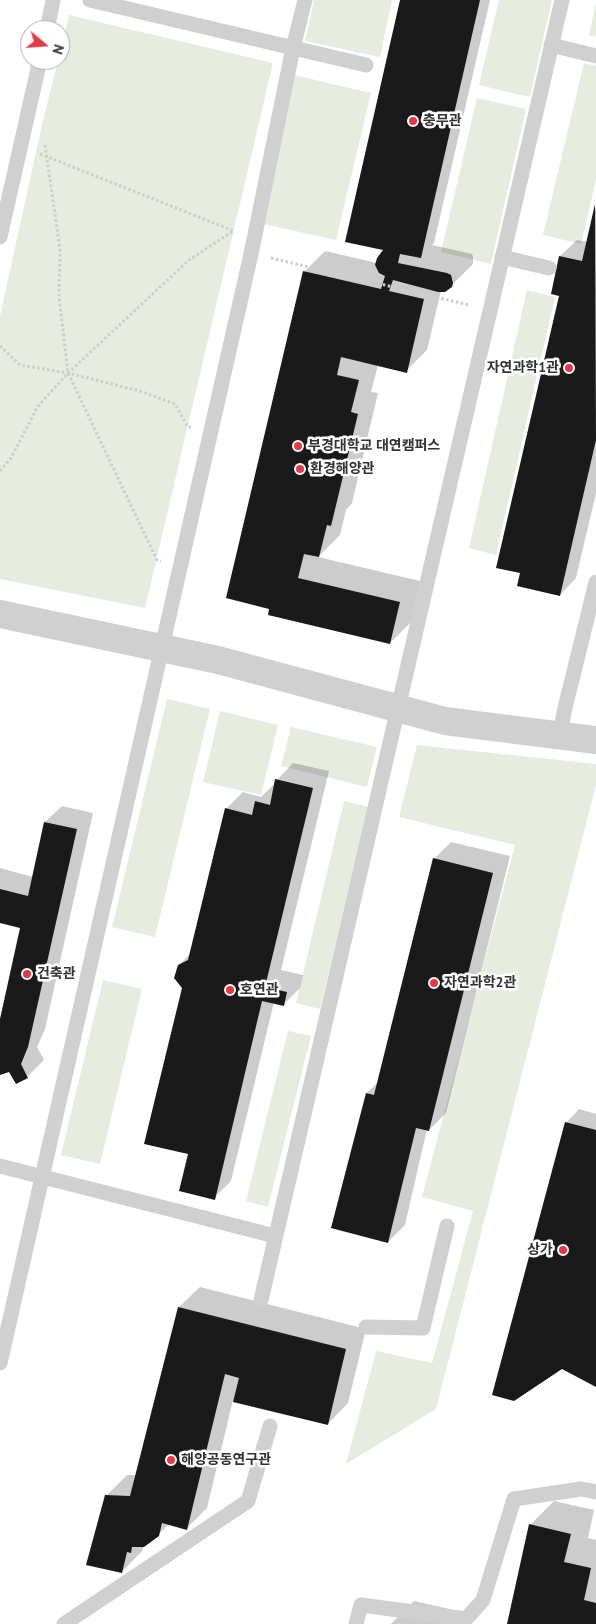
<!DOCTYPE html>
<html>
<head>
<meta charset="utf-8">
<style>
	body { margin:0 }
	#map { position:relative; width:596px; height:1624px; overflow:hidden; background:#fff; font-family:"PT Sans",sans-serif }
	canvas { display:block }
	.north { position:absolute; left:20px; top:20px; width:50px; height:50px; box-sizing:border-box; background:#fff; border:1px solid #adadad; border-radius:50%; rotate:108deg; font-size:14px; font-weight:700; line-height:20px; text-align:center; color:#333 }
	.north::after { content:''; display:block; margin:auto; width:18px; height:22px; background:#e63946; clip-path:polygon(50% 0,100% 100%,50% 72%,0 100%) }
</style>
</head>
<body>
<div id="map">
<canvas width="596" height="1624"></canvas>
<div class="north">N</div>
</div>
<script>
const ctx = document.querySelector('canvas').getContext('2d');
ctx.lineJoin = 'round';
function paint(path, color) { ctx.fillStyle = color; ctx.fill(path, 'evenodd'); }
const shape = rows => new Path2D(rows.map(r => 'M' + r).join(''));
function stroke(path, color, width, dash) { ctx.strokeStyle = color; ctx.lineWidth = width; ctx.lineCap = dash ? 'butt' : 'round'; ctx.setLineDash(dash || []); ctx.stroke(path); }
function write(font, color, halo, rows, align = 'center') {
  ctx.font = font + ' "PT Sans","Noto Sans KR",sans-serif'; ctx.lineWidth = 5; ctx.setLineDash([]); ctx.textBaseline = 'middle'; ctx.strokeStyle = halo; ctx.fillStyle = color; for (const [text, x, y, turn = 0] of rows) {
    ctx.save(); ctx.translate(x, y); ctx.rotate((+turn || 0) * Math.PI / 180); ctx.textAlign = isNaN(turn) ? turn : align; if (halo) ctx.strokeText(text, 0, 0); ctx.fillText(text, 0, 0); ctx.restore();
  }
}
paint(shape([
	[314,0,392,0,380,57,305,41],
	[499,0,552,0,530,97,479,85],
	[596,3,596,37,589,35],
	[69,15,273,63,145,608,0,579,0,316,42,125,58,60,60,60,60,52],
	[584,63,596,66,596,180,581,244,543,235],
	[294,75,371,93,336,240,259,223],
	[477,98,526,109,491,264,441,252],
	[527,290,555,297,496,555,469,548],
	[167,699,210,709,155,937,112,927],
	[220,711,278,725,261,795,203,782],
	[291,727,377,747,367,787,281,766],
	[417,745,596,764,596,785,436,1409,346,1464,376,1351,432,1363,473,1211,422,1197,515,845,399,817],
	[344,801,368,807,320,1009,296,1003],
	[103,980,142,989,100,1164,61,1155],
	[288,1031,311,1036,268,1207,246,1201]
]), '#e6ecdf');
paint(shape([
	[402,0,490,0,434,243,432,245,472,254,473,257,473,264,451,286,441,291,427,350,406,371,378,365,371,392,378,393,352,503,346,510,340,535,318,557,420,581,411,622,390,643,269,614,304,272,325,251,377,263,385,249],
	[596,206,596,493,576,578,560,595,560,256,577,240,588,242],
	[293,763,329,771,281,970,303,975,300,988,283,1005,274,1002,231,1181,214,1198,189,1153,183,988,179,965,191,953,226,809,243,792,261,797,273,785,275,786,277,780],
	[62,806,93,813,45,1029,37,1047,44,1060,27,1077,9,1070,0,1074,0,1021,22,927,0,922,0,868,33,877,45,822],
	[451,842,510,856,446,1113,429,1130,427,1129,405,1225,388,1242,333,1227,367,1093,379,1081,434,859],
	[579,1109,596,1114,596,1386,566,1123],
	[200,1287,366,1329,348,1403,328,1424,233,1400,207,1508,186,1529,169,1524,158,1535,144,1545,142,1551,122,1572,106,1496,127,1475,136,1475,179,1307],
	[554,1501,594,1510,588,1538,596,1540,596,1624,508,1624,530,1525],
	[414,1601,454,1610,451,1624,391,1624]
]), '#0003');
paint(shape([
	[400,0,480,0,421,258,400,254,398,263,447,273,451,275,453,283,452,287,445,292,438,292,393,280,389,291,424,299,407,373,341,357,337,375,359,380,351,412,358,414,331,526,327,525,319,557,304,554,298,578,400,602,390,644,268,615,269,609,226,598,303,271,381,289,385,276,379,273,375,265,377,258,383,250,345,242],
	[595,204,596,440,560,596,517,586,520,573,496,568,559,296,551,294,559,256,582,261],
	[275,779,313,788,265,987,287,992,284,1006,262,1001,215,1200,179,1191,188,1154,144,1144,182,988,174,978,178,965,188,960,225,808,252,815,255,801,270,805],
	[44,822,77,829,28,1047,21,1064,28,1078,16,1084,9,1072,0,1075,0,1019,20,928,0,923,0,889,28,896],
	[433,858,493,873,429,1131,416,1128,388,1243,331,1228,366,1093,374,1095],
	[565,1122,596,1130,596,1387,562,1369,514,1401,492,1395],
	[178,1307,346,1349,328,1425,233,1402,239,1378,225,1374,187,1530,162,1523,159,1536,144,1547,132,1547,131,1553,127,1552,122,1573,86,1565,105,1495,130,1496],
	[529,1524,571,1534,564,1562,591,1568,584,1600,596,1603,596,1624,507,1624]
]), '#1a1a1a');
stroke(shape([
	[45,145,60,249,59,296,68,373,157,560,161,561],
	[40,154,234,231],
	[271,258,469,305],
	[0,346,20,365,68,373,140,391,175,404,188,427,191,427],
	[0,471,11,458,38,406,68,373,189,260,233,231]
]), '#cdcdcd', 3, [2.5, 2.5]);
stroke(shape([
	[90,0,366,65],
	[47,30,53,0],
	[551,45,596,56],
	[0,237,40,60],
	[502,257,549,268],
	[560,736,564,712,596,582],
	[0,1166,275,1236],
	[261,1300,562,0],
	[366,1327,423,1328,447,1226],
	[0,1363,251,254,293,48,305,0],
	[64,1624,248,1501,270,1426],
	[356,1624,361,1605,466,1619,483,1600,514,1499,581,1489,596,1492]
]), '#d0d0d0', 15);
stroke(shape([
	[0,614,218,660,445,721,596,740]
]), '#d0d0d0', 28);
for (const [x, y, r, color] of [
	[413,121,5,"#e63946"],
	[569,368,5,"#e63946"],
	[298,446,5,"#e63946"],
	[300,469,5,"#e63946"],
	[27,974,5,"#e63946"],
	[434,983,5,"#e63946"],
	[230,990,5,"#e63946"],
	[563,1250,5,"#e63946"],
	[171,1460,5,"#e63946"]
]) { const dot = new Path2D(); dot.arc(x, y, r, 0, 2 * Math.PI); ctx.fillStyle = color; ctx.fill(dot); stroke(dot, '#fff', 2); }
write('bold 14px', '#333', '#fff', [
	["충무관",423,121],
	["자연과학1관",559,368,"right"],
	["부경대학교 대연캠퍼스",308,446],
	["환경해양관",310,469],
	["건축관",37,974],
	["자연과학2관",444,983],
	["호연관",240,990],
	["상가",553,1250,"right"],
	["해양공동연구관",181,1460]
], 'left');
</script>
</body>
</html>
